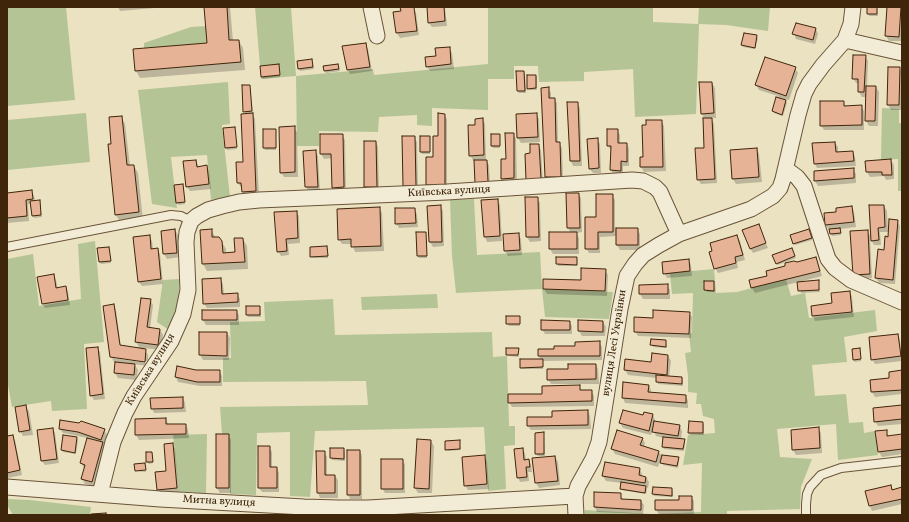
<!DOCTYPE html>
<html>
<head>
<meta charset="utf-8">
<style>
	body { margin:0 }
	#map { position:relative; width:909px; height:522px; overflow:hidden; background:#ebe2c2; font-family:Vollkorn,serif }
	canvas { display:block }
	.frame { position:absolute; inset:0; border:8px solid #3f250a; pointer-events:none }
</style>
</head>
<body>
<div id="map">
<canvas width="909" height="522"></canvas>
<div class="frame"></div>
</div>
<script>
const ctx = document.querySelector('canvas').getContext('2d');
ctx.lineJoin = 'round';
function paint(path, color) { ctx.fillStyle = color; ctx.fill(path, 'evenodd'); }
const shape = rows => new Path2D(rows.map(r => 'M' + r).join(''));
function stroke(path, color, width, dash) { ctx.strokeStyle = color; ctx.lineWidth = width; ctx.lineCap = dash ? 'butt' : 'round'; ctx.setLineDash(dash || []); ctx.stroke(path); }
function write(font, color, halo, rows, align = 'center') {
  ctx.font = font + ' Vollkorn,serif'; ctx.lineWidth = 3.5; ctx.setLineDash([]); ctx.textBaseline = 'middle'; ctx.strokeStyle = halo; ctx.fillStyle = color; for (const [text, x, y, turn = 0] of rows) {
    ctx.save(); ctx.translate(x, y); ctx.rotate((+turn || 0) * Math.PI / 180); ctx.textAlign = isNaN(turn) ? turn : align; if (halo) ctx.strokeText(text, 0, 0); ctx.fillText(text, 0, 0); ctx.restore();
  }
}
paint(shape([
	[7,7,66,7,75,100,7,106],
	[255,7,291,7,296,76,373,69,374,75,488,64,488,7,653,7,653,22,698,24,699,7,770,7,768,31,726,25,699,24,696,114,635,117,633,69,584,72,584,81,539,82,538,66,514,66,514,79,488,79,488,110,432,108,432,126,417,125,417,115,379,117,378,132,319,131,319,146,297,146,296,76,261,79,261,77,280,75,279,65,260,66],
	[206,26,207,43,144,48,144,43,191,27],
	[228,82,230,124,222,125,230,197,211,200,207,155,171,157,177,208,152,204,138,90],
	[882,108,899,109,899,123,902,123,902,191,898,191,898,159,881,160],
	[86,113,90,162,7,170,7,120],
	[474,199,477,255,540,252,542,289,613,292,609,319,545,317,542,289,456,293,452,256,450,200],
	[95,241,104,342,84,344,87,409,52,411,51,401,12,407,8,385,7,385,7,259,33,254,39,306,81,299,78,244],
	[714,269,716,293,737,292,786,279,791,296,805,293,809,318,875,310,877,331,844,337,847,362,812,365,815,396,846,394,849,423,863,422,864,433,875,431,878,455,838,460,836,424,777,429,780,457,812,459,801,487,800,509,727,511,727,515,585,515,585,510,652,514,701,512,702,463,683,465,688,435,715,433,714,419,703,416,701,404,696,404,697,393,688,392,688,376,685,353,691,352,689,334,692,333,693,293,672,294,670,273],
	[180,279,178,303,169,330,157,322,163,280],
	[437,294,438,308,362,310,361,297],
	[333,299,335,335,492,332,493,357,507,356,509,426,515,426,515,445,504,446,506,489,488,491,484,427,315,431,310,497,290,496,290,432,257,433,256,495,230,494,229,434,222,434,220,407,368,405,366,381,223,382,223,358,231,358,230,322,265,321,264,302],
	[207,434,206,493,179,492,173,435],
	[7,499,30,500,91,507,90,515,13,515,7,505]
]), '#b5c495');
paint(shape([
	[118,7,166,7,120,11],
	[205,7,230,7,233,41,239,41,243,48,245,70,140,78,136,71,208,44],
	[428,7,445,7,447,26,432,27,429,23],
	[868,7,877,7,878,16,869,16],
	[888,7,902,7,901,41,889,41,886,36],
	[414,9,416,13,419,35,400,38,397,33,394,13],
	[816,29,818,34,815,44,796,39,794,34],
	[756,36,758,38,755,49,743,47,742,45],
	[365,44,368,49,372,71,350,74,348,70],
	[449,48,452,53,454,69,430,71,427,66,437,56],
	[865,56,868,61,867,87,876,87,879,92,878,126,869,126,866,121,867,97,862,97,859,92,859,83,856,83,853,78],
	[312,60,314,69,300,71,299,68],
	[338,65,340,71,326,73,325,71],
	[278,66,280,77,263,79,262,77],
	[795,68,798,73,789,100,785,99,787,103,783,116,774,113,773,111,778,96,759,90,756,85],
	[899,68,902,73,901,110,891,110,888,105],
	[524,72,525,74,526,93,519,93,518,91],
	[536,76,537,78,537,90,529,90,528,88],
	[712,83,715,88,716,118,711,118,714,124,717,183,701,184,698,179,705,149,705,119,702,114],
	[250,86,253,113,252,113,255,119,259,196,245,197,243,192,242,187,241,187,238,183,244,163,246,114,244,111],
	[548,88,551,93,551,99,554,99,557,103,558,143,562,148,563,181,549,182,546,177],
	[843,102,846,107,861,106,864,111,864,130,824,130,821,125],
	[568,103,577,103,580,108,582,166,573,166,571,161],
	[536,114,539,119,540,142,521,143,518,138],
	[444,115,447,119,447,190,430,190,427,185,427,158,434,158],
	[121,117,125,124,130,166,134,166,138,173,143,220,120,222,116,215,112,145],
	[483,119,485,124,486,161,489,165,490,187,475,160,473,160,470,155,476,126],
	[661,121,664,126,666,171,644,172,641,167,641,158,644,158],
	[234,128,237,149,227,150,226,148],
	[294,128,297,132,298,177,284,177,281,172],
	[275,130,276,132,276,150,265,150,264,148],
	[617,130,620,135,620,144,627,144,629,149,629,166,623,166,623,175,614,175,611,170,612,151,608,146],
	[513,134,516,139,517,183,505,183,502,178],
	[342,135,345,140,346,192,336,192,333,187,332,158,324,159,321,154],
	[499,135,500,137,500,148,493,148,492,146],
	[414,137,417,142,418,190,407,190,404,185],
	[429,137,430,139,430,154,422,154,421,152],
	[597,139,600,144,601,173,593,173,590,169],
	[376,142,378,147,379,192,368,192,365,187],
	[835,143,838,147,838,153,853,152,855,157,856,166,817,168,815,164],
	[538,145,541,150,543,184,527,180,531,154],
	[757,149,759,154,762,182,736,184,733,179],
	[315,151,318,156,320,191,309,192,306,187,304,152],
	[891,160,894,165,894,179,886,180,884,176,870,177,867,172],
	[196,161,199,167,207,167,209,171,211,189,190,191,187,187],
	[853,169,856,174,856,183,818,186,815,181],
	[175,186,183,187,185,204,179,205,177,203],
	[31,191,34,196,35,201,39,201,40,203,42,217,34,218,32,204,28,204,29,221,7,223,7,194],
	[578,194,581,198,582,232,576,233,579,238,579,254,553,254,550,249,571,233,568,228],
	[612,195,615,200,615,229,637,229,640,234,640,250,620,250,617,245,617,236,600,237,600,253,589,253,586,248,597,218],
	[537,198,540,203,541,241,530,242,527,237],
	[497,200,500,205,502,241,487,242,485,237],
	[440,206,443,211,444,246,433,247,430,242],
	[884,206,887,211,888,232,880,232,881,245,874,245,870,238,872,278,857,279,852,232,867,231,872,239],
	[852,207,854,212,856,227,840,229,841,235,832,236,830,230,829,230,826,225,825,214,838,212],
	[379,208,382,213,384,251,355,252,352,244,342,244,339,239],
	[414,209,417,214,418,227,399,228,396,223],
	[296,212,299,216,300,243,288,244,289,255,281,256,278,251],
	[897,221,900,226,895,284,879,283,876,278,889,238],
	[758,225,768,248,753,253,750,248],
	[175,230,178,235,180,257,167,259,164,254],
	[201,230,211,230,216,238,220,239,226,249,226,254,236,253,243,239,247,246,248,269,207,271,203,264],
	[809,230,812,240,795,245,794,243],
	[425,233,426,235,427,258,419,258,418,256],
	[518,234,521,239,522,255,508,256,505,251],
	[149,236,152,241,153,249,157,249,160,254,163,284,142,286,139,282],
	[737,236,740,241,745,260,737,262,738,268,718,273,715,268],
	[327,247,328,258,313,258,311,256],
	[108,248,111,263,101,264,100,262],
	[793,251,796,258,778,265,777,263],
	[557,258,576,258,577,266,558,266],
	[816,259,818,263,822,276,755,293,752,288,750,281,768,276,797,263],
	[689,260,691,265,692,276,667,278,664,273],
	[605,270,608,275,607,296,547,294,544,289,582,281],
	[54,275,56,280,58,289,66,287,68,292,70,305,45,308,43,304],
	[220,279,223,284,224,295,237,294,240,299,240,307,207,308,204,303],
	[818,281,820,292,801,293,798,283],
	[705,282,713,282,715,292,707,292],
	[667,285,670,290,670,299,643,299,640,294,640,286],
	[850,292,852,297,854,317,815,321,813,316,833,304],
	[150,300,153,305,150,329,160,330,163,335,161,350,144,348,148,355,148,361,111,356,111,358,111,357,114,305,116,310,121,347,140,349,136,342],
	[260,307,261,317,248,317,247,315],
	[203,311,236,311,239,315,239,325,206,325,203,320],
	[689,313,692,317,691,338,638,336,635,331,654,319],
	[519,317,520,326,509,326,507,323],
	[569,322,572,326,572,334,545,334,542,329],
	[603,322,606,327,605,336,582,336,579,331],
	[227,333,230,338,229,360,203,360,200,355],
	[898,335,900,340,902,361,875,364,872,359],
	[652,340,666,341,667,348,653,347],
	[599,342,602,347,602,360,543,361,543,369,522,369,521,367,541,360,539,356,555,350],
	[97,348,100,352,105,399,94,400,91,395],
	[518,349,519,357,509,356,507,354],
	[860,351,861,361,855,362,854,360],
	[668,356,671,361,669,377,682,378,683,380,683,386,658,384,657,378,628,375,625,370,626,360,652,363],
	[112,358,147,363,147,366,134,364,138,370,136,380,118,378,115,373,116,362,114,362],
	[596,365,598,369,599,384,551,384,548,379,569,370],
	[178,367,196,371,219,371,222,376,222,386,200,386,178,382,176,377],
	[902,371,902,394,875,397,872,392,871,381,891,379],
	[624,383,649,386,651,390,651,393,686,396,688,401,688,408,625,403,623,398],
	[579,386,582,391,591,391,594,396,594,406,512,407,509,402],
	[183,398,185,403,186,412,154,413,152,408],
	[902,406,902,424,878,426,875,421],
	[26,407,29,411,33,435,23,436,20,431],
	[588,411,590,416,591,429,531,430,528,426,553,418],
	[653,415,655,420,655,422,680,426,682,431,681,440,684,440,685,442,684,451,664,449,663,447,664,438,656,436,653,430,651,435,623,428,620,423],
	[166,419,168,424,186,425,188,430,189,438,139,440,136,435],
	[703,423,704,425,704,435,690,435,689,433],
	[818,428,821,433,822,453,796,455,793,450,792,430],
	[52,429,55,433,59,463,45,465,42,461],
	[60,429,104,430,107,435,104,445,106,448,95,486,85,484,82,479,85,469,81,463,88,438,63,433],
	[886,431,889,437,902,435,902,454,882,457,879,452],
	[543,433,544,435,545,456,538,456,536,454],
	[217,435,228,435,231,440,231,493,220,493,217,488],
	[12,436,15,440,22,475,7,478,7,437],
	[64,436,77,438,78,440,76,454,63,452,62,450],
	[642,438,645,443,644,447,659,452,661,455,678,458,679,460,678,468,663,465,660,461,658,467,615,454,612,449],
	[431,441,434,446,432,493,418,493,415,488],
	[459,441,461,450,448,451,446,449],
	[172,444,175,449,179,492,161,494,158,489,167,471],
	[269,447,272,452,272,468,277,468,279,473,279,492,262,492,259,488],
	[344,449,345,452,345,461,332,460,331,458],
	[522,449,525,453,526,460,529,460,531,465,532,472,528,472,529,481,520,482,518,477],
	[360,451,362,456,362,499,350,499,348,494],
	[317,452,324,452,327,457,327,476,335,476,338,480,338,498,320,498,318,493],
	[152,453,153,463,149,464,147,462],
	[484,456,487,461,489,489,468,490,465,485],
	[555,457,558,462,560,485,539,488,536,483,534,459],
	[403,460,405,465,405,493,385,493,382,488],
	[640,469,642,474,642,477,646,477,649,482,648,488,646,487,647,489,646,494,622,490,621,488,622,483,606,481,603,476],
	[146,471,146,472,136,472],
	[891,486,893,490,902,488,902,504,872,511,870,506,867,491],
	[654,488,672,489,673,491,673,497,654,496,653,494],
	[620,494,623,500,641,501,644,505,643,514,597,512,595,507],
	[691,497,694,501,694,514,659,514,656,510]
]), '#0003');
const building = shape([
	[204,7,227,7,229,40,239,40,241,62,135,71,133,49,207,43,204,7],
	[400,7,414,7,417,31,396,33,393,12,401,11,400,7],
	[427,7,444,7,445,21,428,23,427,7],
	[867,7,877,7,877,14,867,14,867,7],
	[887,7,901,7,899,37,885,36,887,7],
	[796,23,816,28,813,40,792,34,796,23],
	[744,33,757,35,755,48,741,45,744,33],
	[366,43,370,67,347,70,342,46,366,43],
	[450,47,451,64,426,67,425,57,436,56,435,48,450,47],
	[853,55,866,55,864,92,858,92,858,79,852,79,853,55],
	[765,57,796,67,786,96,755,85,765,57],
	[312,59,313,67,298,69,297,61,312,59],
	[279,64,280,75,261,77,260,66,279,64],
	[338,64,339,69,324,71,323,66,338,64],
	[888,67,900,67,899,105,887,105,888,67],
	[516,71,524,71,525,91,517,91,516,71],
	[527,75,536,75,536,88,527,89,527,75],
	[699,82,712,82,714,113,701,114,699,82],
	[242,85,250,85,252,111,243,112,242,85],
	[866,86,876,86,875,121,865,121,866,86],
	[549,87,549,98,555,98,556,142,560,142,561,177,545,177,541,88,549,87],
	[776,97,786,100,782,115,772,111,776,97],
	[820,101,844,101,844,106,862,105,862,125,820,126,820,101],
	[567,102,578,102,580,161,570,161,567,102],
	[253,113,256,191,242,192,241,183,237,183,236,162,243,162,241,114,253,113],
	[438,113,445,114,445,185,426,185,426,157,433,157,433,136,438,136,438,113],
	[537,113,538,137,517,138,516,114,537,113],
	[122,116,127,165,134,165,139,212,115,215,108,144,111,144,109,117,122,116],
	[483,118,484,155,469,156,468,125,475,125,475,119,483,118],
	[703,118,712,118,715,179,697,180,695,148,704,148,703,118],
	[646,120,662,120,663,167,640,167,640,157,643,157,642,125,646,125,646,120],
	[295,126,295,172,280,173,279,127,295,126],
	[235,127,237,147,225,148,223,128,235,127],
	[263,129,276,129,276,148,263,148,263,129],
	[607,129,618,129,618,143,627,143,627,162,621,161,621,171,610,170,611,146,607,146,607,129],
	[505,133,514,133,514,178,501,179,501,159,506,159,505,133],
	[320,134,343,134,344,187,332,188,331,154,320,154,320,134],
	[491,134,500,134,500,146,491,146,491,134],
	[402,136,415,136,416,186,403,186,402,136],
	[420,136,430,136,430,152,420,152,420,136],
	[598,138,599,168,589,169,587,139,598,138],
	[364,141,376,141,377,187,364,187,364,141],
	[835,142,836,152,853,151,854,161,814,164,812,143,835,142],
	[530,144,539,144,541,179,526,180,525,154,530,153,530,144],
	[757,148,759,177,732,179,730,150,757,148],
	[316,150,318,187,305,187,303,151,316,150],
	[891,159,892,175,882,175,882,172,866,172,865,161,891,159],
	[196,160,197,167,207,165,209,184,186,187,183,161,196,160],
	[474,160,487,160,488,182,475,183,474,160],
	[854,168,854,178,814,181,814,171,854,168],
	[183,184,185,202,176,203,174,185,183,184],
	[32,190,33,199,26,200,27,216,7,218,7,193,32,190],
	[566,193,579,193,580,228,567,228,566,193],
	[596,194,613,194,613,232,598,232,598,249,585,249,585,217,596,217,596,194],
	[525,197,538,197,539,237,526,237,525,197],
	[498,199,500,236,484,237,481,200,498,199],
	[40,200,41,215,32,216,30,201,40,200],
	[441,205,442,242,429,242,427,206,441,205],
	[869,205,884,205,885,227,878,228,879,240,871,241,869,205],
	[852,206,854,222,825,225,824,213,836,212,836,208,852,206],
	[380,207,381,246,351,247,351,239,338,240,337,209,380,207],
	[395,208,415,208,416,223,395,224,395,208],
	[297,211,298,238,286,239,287,251,277,252,274,212,297,211],
	[889,219,898,220,893,280,875,278,878,249,884,250,885,236,888,237,889,219],
	[759,224,766,243,750,249,742,230,759,224],
	[616,228,638,228,638,245,616,245,616,228],
	[840,228,841,233,830,234,829,229,840,228],
	[175,229,177,253,163,254,161,231,175,229],
	[212,229,212,237,219,237,222,241,223,253,235,252,234,238,243,238,245,262,202,264,200,230,212,229],
	[809,229,812,238,793,244,790,235,809,229],
	[868,230,870,274,853,275,850,231,868,230],
	[416,232,426,232,427,256,417,256,416,232],
	[549,232,577,232,577,249,549,249,549,232],
	[519,233,520,250,504,251,503,234,519,233],
	[150,235,151,249,158,248,161,279,138,282,133,237,150,235],
	[737,235,743,255,735,257,736,263,714,269,709,252,712,251,710,243,737,235],
	[327,246,328,256,310,257,310,247,327,246],
	[109,247,111,261,99,262,97,248,109,247],
	[792,248,795,256,776,264,772,255,792,248],
	[556,257,577,257,577,265,556,264,556,257],
	[816,257,820,271,751,288,749,280,767,276,766,271,785,266,785,263,794,261,797,262,816,257],
	[689,259,690,271,663,274,662,262,689,259],
	[581,268,606,269,605,291,543,289,543,279,581,280,581,268],
	[54,274,56,288,66,286,68,300,42,304,37,277,54,274],
	[221,278,222,294,238,293,238,302,203,304,202,279,221,278],
	[819,280,819,290,798,291,797,282,819,280],
	[704,281,714,281,714,291,704,290,704,281],
	[668,284,668,294,639,294,639,285,668,284],
	[850,291,852,312,812,316,811,306,832,303,831,293,850,291],
	[141,298,151,299,147,327,160,329,158,345,135,342,141,298],
	[114,304,120,345,146,349,145,362,110,357,103,306,114,304],
	[246,306,260,306,260,315,246,315,246,306],
	[202,310,237,310,237,320,202,320,202,310],
	[653,310,690,312,689,334,634,332,634,317,653,318,653,310],
	[506,316,520,316,520,324,506,324,506,316],
	[541,320,570,321,570,330,541,330,541,320],
	[578,320,603,321,603,332,578,331,578,320],
	[199,332,227,332,227,356,199,355,199,332],
	[898,334,901,356,871,360,869,337,898,334],
	[651,339,666,340,666,347,650,345,651,339],
	[600,341,600,356,538,356,538,349,554,349,554,346,575,346,575,342,600,341],
	[98,347,103,394,90,396,86,348,98,347],
	[506,348,519,348,518,355,506,355,506,348],
	[860,348,861,359,853,360,852,349,860,348],
	[652,353,668,355,667,375,624,370,625,359,651,362,652,353],
	[520,359,543,359,543,367,520,368,520,359],
	[115,362,135,364,134,375,114,373,115,362],
	[568,364,596,364,596,379,547,380,547,369,568,369,568,364],
	[177,366,196,370,220,370,220,382,197,382,175,377,177,366],
	[902,370,902,390,871,392,870,380,889,378,889,372,902,370],
	[656,375,682,377,682,384,656,382,656,375],
	[623,382,649,385,648,392,686,395,686,403,622,398,623,382],
	[580,385,580,390,592,390,592,401,508,403,508,394,542,394,542,386,580,385],
	[183,397,183,408,151,409,150,398,183,397],
	[26,405,30,430,19,432,15,407,26,405],
	[902,405,902,419,874,422,873,408,902,405],
	[588,410,588,425,527,426,527,417,552,417,552,411,588,410],
	[623,410,643,415,644,412,653,414,649,431,619,423,623,410],
	[166,418,166,424,186,424,186,434,135,435,135,419,166,418],
	[60,420,79,423,81,421,105,429,101,440,78,432,59,429,60,420],
	[654,421,680,425,678,436,652,432,654,421],
	[689,421,703,422,703,433,688,433,689,421],
	[819,427,820,448,792,450,791,430,819,427],
	[53,428,57,459,41,461,37,430,53,428],
	[617,430,643,438,640,445,659,451,656,462,611,449,617,430],
	[887,430,887,436,902,434,902,449,878,452,875,431,887,430],
	[544,432,544,454,535,454,535,433,544,432],
	[216,434,229,434,229,488,216,488,216,434],
	[13,435,20,470,7,473,7,436,13,435],
	[63,435,77,437,75,453,61,450,63,435],
	[663,437,685,439,683,449,662,447,663,437],
	[87,438,103,442,92,482,81,479,85,465,80,463,87,438],
	[417,439,431,440,429,489,414,488,417,439],
	[460,440,460,449,445,450,445,441,460,440],
	[173,443,177,488,157,490,155,472,166,471,164,444,173,443],
	[258,446,270,446,270,467,277,467,277,488,258,488,258,446],
	[330,448,344,448,344,459,330,458,330,448],
	[523,448,524,460,529,459,530,467,526,467,527,477,517,478,514,449,523,448],
	[347,450,360,450,360,495,347,495,347,450],
	[316,451,325,451,325,475,335,475,335,493,317,493,316,451],
	[146,452,152,452,153,462,146,462,146,452],
	[485,455,487,484,464,486,462,457,485,455],
	[662,455,679,457,677,466,660,463,662,455],
	[555,456,558,481,535,483,532,458,555,456],
	[381,459,403,459,403,489,381,489,381,459],
	[605,462,640,468,639,475,646,477,645,483,602,476,605,462],
	[145,463,146,470,135,471,134,464,145,463],
	[621,482,646,486,645,493,620,489,621,482],
	[891,485,892,490,902,487,902,499,869,506,865,491,891,485],
	[653,487,672,488,672,496,652,494,653,487],
	[594,492,621,493,621,499,641,500,641,510,594,507,594,492],
	[679,496,692,496,692,510,655,510,655,500,679,500,679,496],
	[106,513,106,515,91,515,91,514,106,513]
]);
paint(building, '#e7b396');
stroke(building, '#3f250a', 1);
const service = shape([
	[7,247,171,215,181,216,191,221],
	[806,515,806,504,807,494,810,487,821,475,841,468,902,461]
]);
const minor = shape([
	[371,7,377,36],
	[845,40,902,53],
	[786,169,797,177,804,186,828,259,835,268,851,280,902,302],
	[7,487,160,499,304,507,338,508,368,508,575,496],
	[100,494,113,442,125,413,134,396,171,341,183,314,188,290,186,242,187,232,191,221,197,216,208,210,222,206,239,202,259,200,447,192,632,180,643,181,655,187,660,192,679,234],
	[576,515,575,496,578,486,593,459,599,442,620,309,627,276,635,264,643,255,659,245,679,234,751,209,773,196,780,188,783,179,798,115,804,94,809,84,823,65,845,40,851,24,853,7]
]);
stroke(service, '#6a5438', 10);
stroke(minor, '#6a5438', 17);
stroke(service, '#f2ecd7', 8);
stroke(minor, '#f2ecd7', 15);
write('11px', '#3f250a', '#f2ecd7', [
	["Київська вулиця",449,192,-3],
	["вулиця Лесі Українки",615,343,-81],
	["Київська вулиця",151,370,-58],
	["Митна вулиця",219,502,3]
]);
</script>
</body>
</html>
